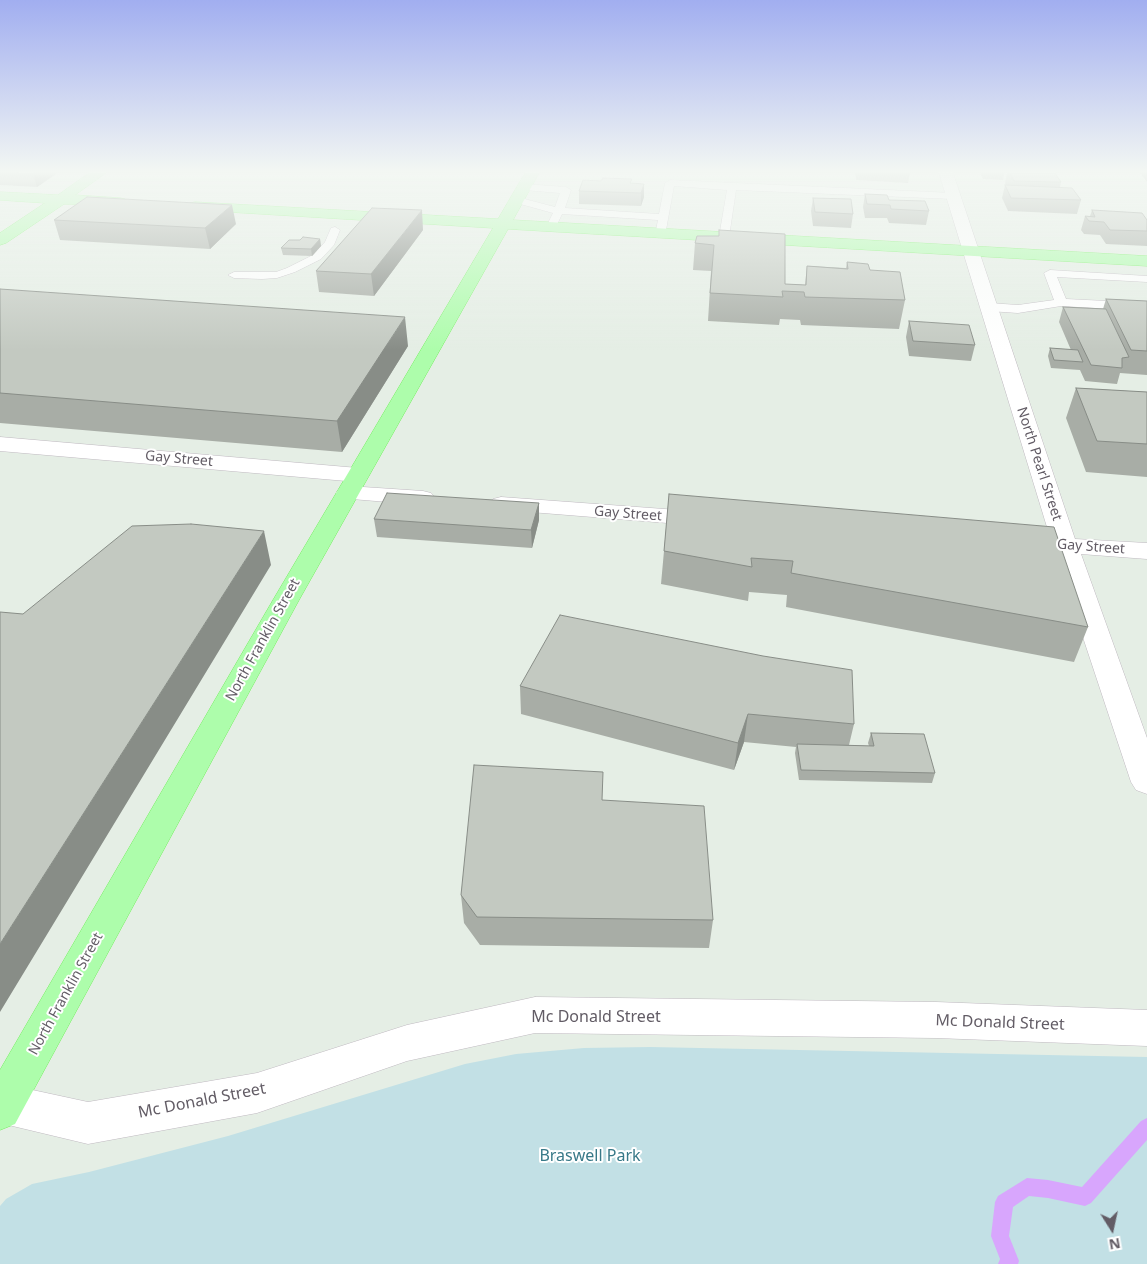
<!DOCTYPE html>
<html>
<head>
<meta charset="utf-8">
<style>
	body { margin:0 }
	#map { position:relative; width:1147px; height:1264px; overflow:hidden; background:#e5eee5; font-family:"Noto Sans",sans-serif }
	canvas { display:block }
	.north { position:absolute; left:1087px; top:1204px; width:50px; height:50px; -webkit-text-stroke:4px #fff; paint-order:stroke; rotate:170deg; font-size:14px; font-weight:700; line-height:20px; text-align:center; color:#625c65 }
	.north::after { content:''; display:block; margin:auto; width:18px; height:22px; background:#625c65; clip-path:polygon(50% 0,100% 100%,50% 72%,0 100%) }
</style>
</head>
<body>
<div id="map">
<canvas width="1147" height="1264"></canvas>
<div class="north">N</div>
</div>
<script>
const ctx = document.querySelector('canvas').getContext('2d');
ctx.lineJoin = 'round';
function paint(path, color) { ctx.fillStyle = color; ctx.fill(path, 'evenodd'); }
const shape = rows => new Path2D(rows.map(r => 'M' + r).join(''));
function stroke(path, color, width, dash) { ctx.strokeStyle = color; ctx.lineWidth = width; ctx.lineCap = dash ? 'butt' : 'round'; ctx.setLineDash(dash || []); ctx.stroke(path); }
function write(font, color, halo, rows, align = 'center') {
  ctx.font = font + ' "Noto Sans",sans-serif'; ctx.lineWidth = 4; ctx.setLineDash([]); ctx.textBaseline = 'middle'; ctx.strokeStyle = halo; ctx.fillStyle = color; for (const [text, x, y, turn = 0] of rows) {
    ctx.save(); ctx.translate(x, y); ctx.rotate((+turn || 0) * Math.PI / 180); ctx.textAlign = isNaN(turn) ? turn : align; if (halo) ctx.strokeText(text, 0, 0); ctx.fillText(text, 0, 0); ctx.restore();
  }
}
paint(shape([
	[650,1047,1147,1057,1147,1264,0,1264,0,1206,6,1199,32,1184,89,1172,228,1136,465,1064,516,1054,584,1048]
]), '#c2e0e5');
paint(shape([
	[1147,1118,1147,1140,1091,1203,1085,1206,1048,1198,1029,1196,1013,1207,1009,1236,1019,1261,1018,1264,998,1264,1000,1259,991,1236,995,1202,998,1196,1027,1178,1048,1180,1082,1187,1141,1121,1147,1118]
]), '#d8a6fd');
const lane = shape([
	[670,180,953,193,958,196,953,199,736,190,729,237,724,240,719,237,727,190,674,186,666,230,661,233,656,230,658,220,562,214,555,229,551,230,546,227,553,213,513,202,512,200,517,197,555,207,560,193,524,190,519,187,524,184,566,187,571,190,565,208,659,214,665,183,670,180],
	[335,227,340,230,334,245,321,259,295,272,277,278,262,279,234,278,228,275,234,272,276,272,287,268,313,255,325,242,331,228,335,227],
	[1050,270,1147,276,1147,282,1057,277,1066,299,1147,303,1147,311,1061,306,1018,313,989,311,983,307,989,303,1018,305,1054,300,1044,273,1050,270]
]);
const street = shape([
	[939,173,953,173,1075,539,1147,543,1147,559,1081,554,1147,738,1147,794,1136,790,1131,782,1055,553,1022,550,1013,548,1010,543,1013,538,1022,536,1050,537,939,173],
	[0,437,358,468,366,470,369,475,366,480,358,482,0,451,0,437],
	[348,486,423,491,431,493,435,498,431,503,423,505,340,498,336,493,340,488,348,486],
	[501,497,705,512,714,514,717,519,714,524,705,526,493,509,489,504,493,499,501,497],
	[535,997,936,1002,1147,1010,1147,1046,936,1038,535,1033,407,1061,257,1113,88,1144,0,1123,0,1083,88,1102,257,1073,407,1025,535,997]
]);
const primary = shape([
	[89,173,106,173,75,195,120,198,125,199,127,202,125,205,64,204,6,243,0,245,0,233,45,203,0,200,0,192,58,195,89,173],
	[525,173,539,173,513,220,1147,256,1147,266,508,229,299,600,15,1124,0,1130,0,1070,273,600,493,228,195,210,190,209,188,206,190,203,195,202,498,219,525,173]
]);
stroke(lane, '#bfb9c0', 1);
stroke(street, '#bfb9c0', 1);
stroke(primary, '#73ee5e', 1);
paint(lane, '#fff');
paint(street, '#fff');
paint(primary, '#adfdab');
paint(shape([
	[0,173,57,173,37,187,0,185],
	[855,173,910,173,908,183,856,180],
	[980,173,1004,173,1004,174,1003,180,983,179],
	[1007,173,1055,173,1061,182,1060,187,1081,200,1077,214,1008,211,1002,198,1005,185,1006,185,1005,183],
	[1140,173,1147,173,1147,182],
	[644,184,644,197,641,206,579,204,579,191],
	[865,194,889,200,929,211,926,225,889,223,887,218,865,218,863,207],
	[813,198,853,214,851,228,813,226,811,211],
	[1092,210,1147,220,1147,246,1106,244,1100,235,1084,234,1081,230,1085,216,1090,216],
	[54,220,236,224,210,249,60,240],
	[423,230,374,296,319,292,316,271],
	[697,236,785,284,805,285,807,266,846,268,847,262,870,270,905,300,899,329,801,325,800,320,780,319,779,325,708,321,711,271,693,270,695,243],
	[320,239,321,246,312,256,283,255,281,248,300,240],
	[0,289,408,346,342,452,0,423],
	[1106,299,1147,301,1147,375,1120,373,1117,384,1085,381,1080,370,1051,368,1048,356,1050,348,1071,350,1059,322,1063,307,1103,309],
	[909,321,975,345,971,361,909,356,906,337],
	[1076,388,1147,392,1147,477,1086,472,1066,418],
	[669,494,1088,627,1074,662,786,607,787,595,749,592,748,601,661,584,664,551],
	[539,503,539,520,532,548,377,537,374,519],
	[520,686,854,724,849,745,869,746,868,743,871,733,935,773,932,783,799,780,795,753,796,747,744,742,734,770,521,714],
	[602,800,713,920,709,948,480,945,464,923,461,895]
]), '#a8ada6');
paint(shape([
	[34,173,56,173,56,174,37,187,33,174],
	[644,184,644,197,641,206,641,193],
	[232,205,236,224,210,249,205,228],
	[422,210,423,230,374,296,371,274],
	[320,239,321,246,312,256,311,249],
	[405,317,408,346,342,452,337,421],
	[539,503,539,520,532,548,531,530],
	[264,531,271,565,0,1012,0,944],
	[748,714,744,742,734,770,738,743]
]), '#888d87');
const building = shape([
	[16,173,34,173,33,174,16,173],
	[1010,173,1055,173,1061,182,1014,181,1010,173],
	[603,178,632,179,630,183,644,184,641,193,579,191,583,180,601,181,603,178],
	[1005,185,1072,188,1081,200,1011,198,1005,185],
	[865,194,887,195,889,200,925,201,929,211,891,209,890,205,867,204,865,194],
	[87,197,232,205,205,228,54,220,87,197],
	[813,198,851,199,853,214,815,212,813,198],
	[372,208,422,210,371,274,316,271,372,208],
	[1092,210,1142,213,1147,220,1147,231,1110,230,1104,222,1089,221,1085,216,1095,217,1092,210],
	[719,230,785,234,785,284,806,285,807,266,848,269,847,262,868,264,870,270,900,272,905,300,805,297,804,292,782,291,783,297,710,293,714,245,695,243,697,236,719,236,719,230],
	[303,237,320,239,311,249,281,248,289,240,300,240,303,237],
	[0,289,405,317,337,421,0,393,0,289],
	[1106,299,1147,301,1147,351,1131,350,1106,299],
	[1063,307,1106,309,1129,357,1122,358,1122,368,1091,365,1063,307],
	[909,321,969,325,975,345,913,341,909,321],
	[1050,348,1078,350,1083,362,1054,360,1050,348],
	[1076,388,1147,392,1147,444,1097,441,1076,388],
	[387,493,539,503,531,530,374,519,387,493],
	[669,494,1054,527,1088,627,791,573,793,561,751,558,752,567,664,551,669,494],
	[191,524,264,531,0,944,0,612,23,614,132,526,191,524],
	[560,615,763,656,852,670,854,724,748,714,738,743,520,686,560,615],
	[871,733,924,734,935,773,801,770,797,744,874,746,871,733],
	[474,765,603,772,602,800,704,806,713,920,477,917,461,895,474,765]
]);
paint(building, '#c3c9c1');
stroke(building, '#888d87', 1);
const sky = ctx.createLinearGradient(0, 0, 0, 350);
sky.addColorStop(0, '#a1aef0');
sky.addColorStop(0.49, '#f3f7f3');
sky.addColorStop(1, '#f3f7f300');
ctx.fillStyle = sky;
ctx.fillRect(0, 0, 1147, 350);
write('14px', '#625c65', '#fff', [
	["Gay Street",179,459,5],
	["North Pearl Street",1039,464,72],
	["Gay Street",628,514,4],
	["Gay Street",1091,547,4],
	["North Franklin Street",263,640,-61],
	["North Franklin Street",66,994,-61]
]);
write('16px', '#625c65', '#fff', [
	["Mc Donald Street",596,1017],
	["Mc Donald Street",1000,1023,2],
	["Mc Donald Street",202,1101,-11]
]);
write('16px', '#387988', '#fff', [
	["Braswell Park",590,1156]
]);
</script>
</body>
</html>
